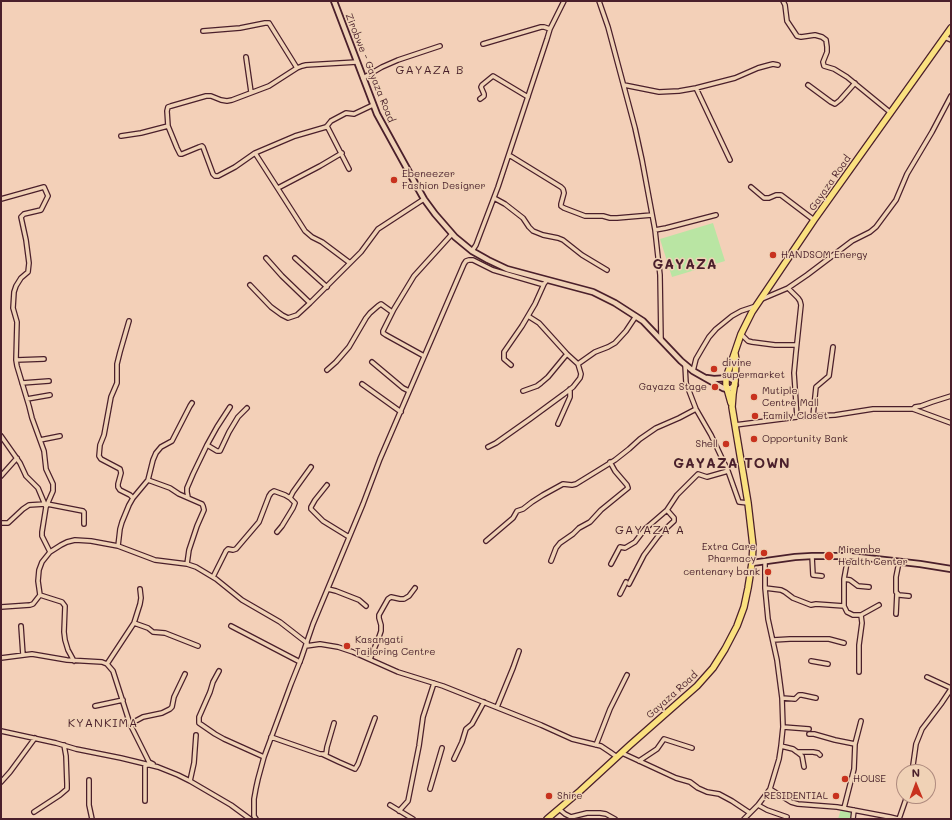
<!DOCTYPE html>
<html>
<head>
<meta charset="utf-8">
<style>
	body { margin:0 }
	#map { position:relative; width:952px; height:820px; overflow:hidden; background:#f3d0b8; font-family:Mali,sans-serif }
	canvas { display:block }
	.frame { position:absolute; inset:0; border:2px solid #4a1f2b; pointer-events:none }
	.north { position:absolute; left:896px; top:764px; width:40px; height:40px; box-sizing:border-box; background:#f0d2b6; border:1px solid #ae8a7e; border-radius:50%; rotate:359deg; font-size:11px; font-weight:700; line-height:16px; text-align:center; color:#4a1f2b }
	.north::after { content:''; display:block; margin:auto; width:14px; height:18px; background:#c8321e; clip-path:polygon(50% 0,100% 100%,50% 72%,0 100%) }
</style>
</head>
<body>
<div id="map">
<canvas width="952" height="820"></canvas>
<div class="frame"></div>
<div class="north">N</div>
</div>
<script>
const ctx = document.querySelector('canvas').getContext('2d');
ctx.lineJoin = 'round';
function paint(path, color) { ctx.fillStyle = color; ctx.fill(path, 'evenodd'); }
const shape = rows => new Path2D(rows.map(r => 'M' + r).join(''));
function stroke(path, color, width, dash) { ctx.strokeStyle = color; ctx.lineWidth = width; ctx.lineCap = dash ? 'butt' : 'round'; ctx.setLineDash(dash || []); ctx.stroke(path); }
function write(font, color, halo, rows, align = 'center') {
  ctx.font = font + ' Mali,sans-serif'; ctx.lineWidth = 3; ctx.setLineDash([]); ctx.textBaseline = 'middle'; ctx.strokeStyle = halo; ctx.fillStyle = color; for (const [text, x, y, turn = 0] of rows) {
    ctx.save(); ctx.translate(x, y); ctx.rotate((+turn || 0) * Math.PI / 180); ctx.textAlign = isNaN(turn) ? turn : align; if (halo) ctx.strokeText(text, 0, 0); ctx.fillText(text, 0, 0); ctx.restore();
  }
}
paint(shape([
	[713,223,725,261,672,277,660,239],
	[841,809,853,812,852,819,838,819]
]), '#b9e5a3');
const minor = shape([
	[599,1,608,27,635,128,642,160,655,230,660,275,661,340],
	[783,1,785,5,787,21,797,36,801,37,815,35,822,37,826,40,827,47,827,52,823,62,824,66,834,69,847,77,891,113],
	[203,31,240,28,265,23,269,23,297,68],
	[944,37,951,40],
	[483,44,541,27,544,27,550,29],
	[246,57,251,92],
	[363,78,382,67,398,60,440,46],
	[624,85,659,92,679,91,696,88,735,78,758,68,769,65,773,64,778,65],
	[808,85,831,102,835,104,840,100,855,83],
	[696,88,730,160],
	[480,99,484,96,484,94,481,87,482,85,493,76,528,97],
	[168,126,177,148,180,154,182,154,199,147,202,146,203,147,213,174,215,176,218,176,235,167,255,153,295,136,326,127,327,126,331,121,346,113,354,114,373,105],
	[327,126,349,169],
	[121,136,141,133,168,126,167,111,168,107,171,106,206,96,211,96,221,100,227,101,232,100,269,86,297,68,302,66,306,65,357,62],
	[255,153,305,231,312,237,322,242,350,263],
	[509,155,561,187,563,189,564,193,561,204,561,206,564,208,585,216,603,216,610,218,617,218,652,215],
	[751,187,764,198,769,198,776,195,781,195,814,220],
	[278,188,320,166,342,153],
	[494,198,505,204,523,218,529,227,533,231,543,235,558,238,563,240,582,255,607,270],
	[1,199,44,187,48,196,41,210,24,214,21,217,26,240,29,263,28,272,21,278,16,286,14,292,13,308,17,322,16,360,17,366,29,406,32,418,44,451,46,469,53,484,53,491,46,507,42,532,42,536,50,552],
	[655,230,666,228,716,215],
	[472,251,476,245,479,237,498,187,547,39,550,29,564,1],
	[266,258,282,276,310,303],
	[295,258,327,287],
	[250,285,271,307,282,315,288,318,297,315,310,303,361,252,378,229,424,199],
	[788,288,798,298,800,301,801,305,796,352,794,373,797,417],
	[762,299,788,288,807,275,852,241,870,232,876,227,896,200,907,174,932,132,951,96],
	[129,321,120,352,117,364,117,383,111,397,104,435,100,445,99,456,101,459,120,469,121,473,118,484,118,487,120,490,130,495,133,498],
	[741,334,748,341,752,342,775,345,796,345],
	[424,356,386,335,383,333,383,331,394,309,414,276,452,234],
	[16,360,44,359],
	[372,362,403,388,409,391],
	[578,364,595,352,608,347,615,343,626,331,636,316],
	[511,365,504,359,504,352,522,326,535,304,544,284],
	[685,365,686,383,696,409,711,435,728,471,739,502,748,503],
	[327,370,336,362,349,347,366,318,370,313,378,306,381,304,392,312],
	[693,371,696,359,703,347,709,337,716,329,732,316,741,311,756,306],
	[22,383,49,381],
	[362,384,401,412],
	[523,391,537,386,541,383,548,377,567,354],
	[27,399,50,395],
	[913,409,915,407,921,406,932,402,951,396],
	[813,416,816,387,829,376,833,347],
	[558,424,570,397,570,389],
	[735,425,797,417,835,415,873,409,913,409,951,423],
	[1,436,20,463,26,476,38,488,46,507],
	[40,440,60,436],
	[207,445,217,451,220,451,229,432,238,417,247,408],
	[488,447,496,443,530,419,564,394,573,387,580,378,581,374,578,364,567,354,539,323,528,316],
	[1,476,17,458],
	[148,480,170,488,179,494,202,504,203,506,204,510,197,526,189,550,187,564],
	[327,485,315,500,311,507,311,509,323,521,349,537],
	[188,497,187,492,187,488,193,474,207,445,217,427,230,407],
	[290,498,293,492,311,467],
	[47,504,83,511,84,512,84,524],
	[1,523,8,523,23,509,29,505,45,504],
	[486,541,513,518,517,511,523,509,532,502,543,495,563,484,572,485,576,484,615,460,629,449,640,439,656,428,679,418,696,409],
	[118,546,120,529,122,522,129,505,133,498,148,480,153,460,156,453,161,447,172,441,190,406,192,403],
	[812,556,813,575,822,576],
	[551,561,556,548,560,543,573,534,579,528,590,522,601,510,628,488,627,485,615,471,610,462],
	[899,562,896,577,896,592,899,595,909,596],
	[611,564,620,547,625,548,635,542,645,529,667,510,677,495,698,474,707,477,728,471],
	[213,577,226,551,228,549,233,550,236,549,259,522,269,496,271,493,274,491,285,495,290,498,295,503,293,508,282,526,277,532],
	[844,579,850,580,858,586,869,587],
	[629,584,644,555,659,535,674,521,674,518,667,510],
	[765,588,781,590,785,592,793,598,811,605,816,604,844,606,847,612,853,615,861,615,879,605],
	[328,589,336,591,359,600,366,606],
	[620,594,626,582],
	[40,595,38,581,39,570,42,562,50,552,61,545,67,542,75,540,91,541,118,546,155,560,187,564,196,567,216,579,242,600,280,622,307,643],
	[40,595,62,602,65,606,64,632,65,640,68,650,74,661],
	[844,606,844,579,848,557],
	[1,607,30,605,33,604,40,595],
	[896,614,897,593],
	[134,623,148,628,153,632,165,633,198,646],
	[21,626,23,655],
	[231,626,300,662],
	[773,640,790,639,829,639,844,643],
	[306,646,320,644,338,647,353,652,398,672,443,686,541,725,572,739,601,746,610,752,617,757],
	[1,658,32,654,67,660,102,662,107,664,113,671,130,724,149,762,153,764],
	[370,659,379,637,381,631,381,625,379,618,379,615,388,599,391,597,400,599,404,599,409,596,415,588],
	[811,661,828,664],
	[107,664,134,623,140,604,141,598,140,589],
	[219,671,213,682,210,692,199,717,199,723,215,734,224,739,264,757],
	[859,672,859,645,862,623,861,615],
	[927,677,951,688],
	[782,698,795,699,799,695,802,695,816,698],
	[95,706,123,700],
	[497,707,513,668,519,651],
	[130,724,143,717,162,713,170,709,172,707,174,697,185,674],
	[783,727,809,729],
	[1,731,56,743,76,749,121,758,158,767,178,775,190,781,231,805,250,819],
	[809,734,814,734,835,740,855,744,861,721],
	[271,737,320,754,326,754,327,747,334,723],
	[596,745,610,709,627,675],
	[781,746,793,749,797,752,802,756,804,767],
	[797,752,813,752,818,753,820,755],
	[622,753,676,778,690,782,698,788,707,792,719,794,732,801,750,813],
	[322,754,339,762,355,769,358,764,375,718],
	[454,759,462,742,466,729,472,724,484,702],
	[639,761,657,749,664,739,692,748],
	[912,772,916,744,922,729,941,704,951,689],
	[89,780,89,805,92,819],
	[190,781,194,763,196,735],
	[1,782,10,772,35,738],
	[430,789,442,748],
	[770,789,791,802,798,804,837,807,890,817,898,819],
	[145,801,145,766,148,764],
	[390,805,413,819],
	[758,805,767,810,787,817],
	[844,808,854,769,855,744],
	[559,809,565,814,571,817,587,813,600,813,606,814,615,819],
	[399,811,408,801,419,746,423,717,434,683],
	[34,812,60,795,67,789,67,784,66,756,64,745],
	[256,819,254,816,254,799,256,788,258,779,264,757,291,684,301,659,313,624,363,504,380,459,464,264,466,261,469,260,473,260,493,270,541,284,544,284,547,280],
	[744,819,758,805,770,789,779,759,781,746,783,727,782,698,777,660,768,619,765,588,765,561],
	[853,819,854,810],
	[899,819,907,796]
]);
const tertiary = shape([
	[334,1,377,114,415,183,424,199,435,214,455,237,472,251,488,260,507,269,533,276,593,292,615,303,643,321,681,361,693,371,723,388,727,389,731,388,735,385],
	[707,378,714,379,729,378,735,381],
	[752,563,795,557,812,556,849,556,920,564,951,569]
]);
const primary = shape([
	[731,403,726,385,726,378,741,334,752,312,814,220,951,28],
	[547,819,580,791,630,745,697,686,713,668,725,649,737,626,744,607,748,588,752,563,753,546,748,503,732,407,733,394,735,381,736,360,735,354]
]);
stroke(minor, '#4a1f2b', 6);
stroke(tertiary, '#4a1f2b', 8);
stroke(primary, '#4a1f2b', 8);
stroke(minor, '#f0d2b6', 3.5);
stroke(tertiary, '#f0d2b6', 4.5);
stroke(primary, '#fae180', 5.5);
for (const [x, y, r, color] of [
	[394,180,4,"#c8321e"],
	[773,255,4,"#c8321e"],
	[714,369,4,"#c8321e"],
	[715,387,4,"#c8321e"],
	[754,397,4,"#c8321e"],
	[755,416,4,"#c8321e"],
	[754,439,4,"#c8321e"],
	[726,444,4,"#c8321e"],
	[764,553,4,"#c8321e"],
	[829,556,5,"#c8321e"],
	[768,572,4,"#c8321e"],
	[347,646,4,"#c8321e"],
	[845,779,4,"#c8321e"],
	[549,796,4,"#c8321e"],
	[836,796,4,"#c8321e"]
]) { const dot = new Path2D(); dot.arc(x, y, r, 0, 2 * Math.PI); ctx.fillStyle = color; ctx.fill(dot); stroke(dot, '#f0d2b6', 1.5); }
write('10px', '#4a1f2b', '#f0d2b6', [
	["Zirobwe - Gayaza Road",370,68,68],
	["Gayaza Road",830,183,-55],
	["Gayaza Road",672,695,-42]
]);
write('10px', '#4a1f2b', '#f0d2b6', [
	["Ebeneezer",402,174],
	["Fashion Designer",402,186],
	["HANDSOM Energy",781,255],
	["divine",722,363],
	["supermarket",722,375],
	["Gayaza Stage",707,387,"right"],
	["Mutiple",762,391],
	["Centre Mall",762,403],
	["Family Closet",763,416],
	["Opportunity Bank",762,439],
	["Shell",718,444,"right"],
	["Extra Care",756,547,"right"],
	["Pharmacy",756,559,"right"],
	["Mirembe",838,550],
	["Health Center",838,562],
	["centenary bank",760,572,"right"],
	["Kasangati",355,640],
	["Tailoring Centre",355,652],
	["HOUSE",853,779],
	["Shire",557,796],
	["RESIDENTIAL",828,796,"right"]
], 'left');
ctx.letterSpacing = '1px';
write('12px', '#4a1f2b', '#f0d2b6', [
	["GAYAZA B",430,70],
	["GAYAZA A",650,530],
	["KYANKIMA",103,723]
]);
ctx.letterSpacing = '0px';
ctx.letterSpacing = '1px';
write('bold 14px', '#4a1f2b', '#f0d2b6', [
	["GAYAZA",685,265],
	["GAYAZA TOWN",732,464]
]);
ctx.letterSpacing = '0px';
</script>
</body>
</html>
